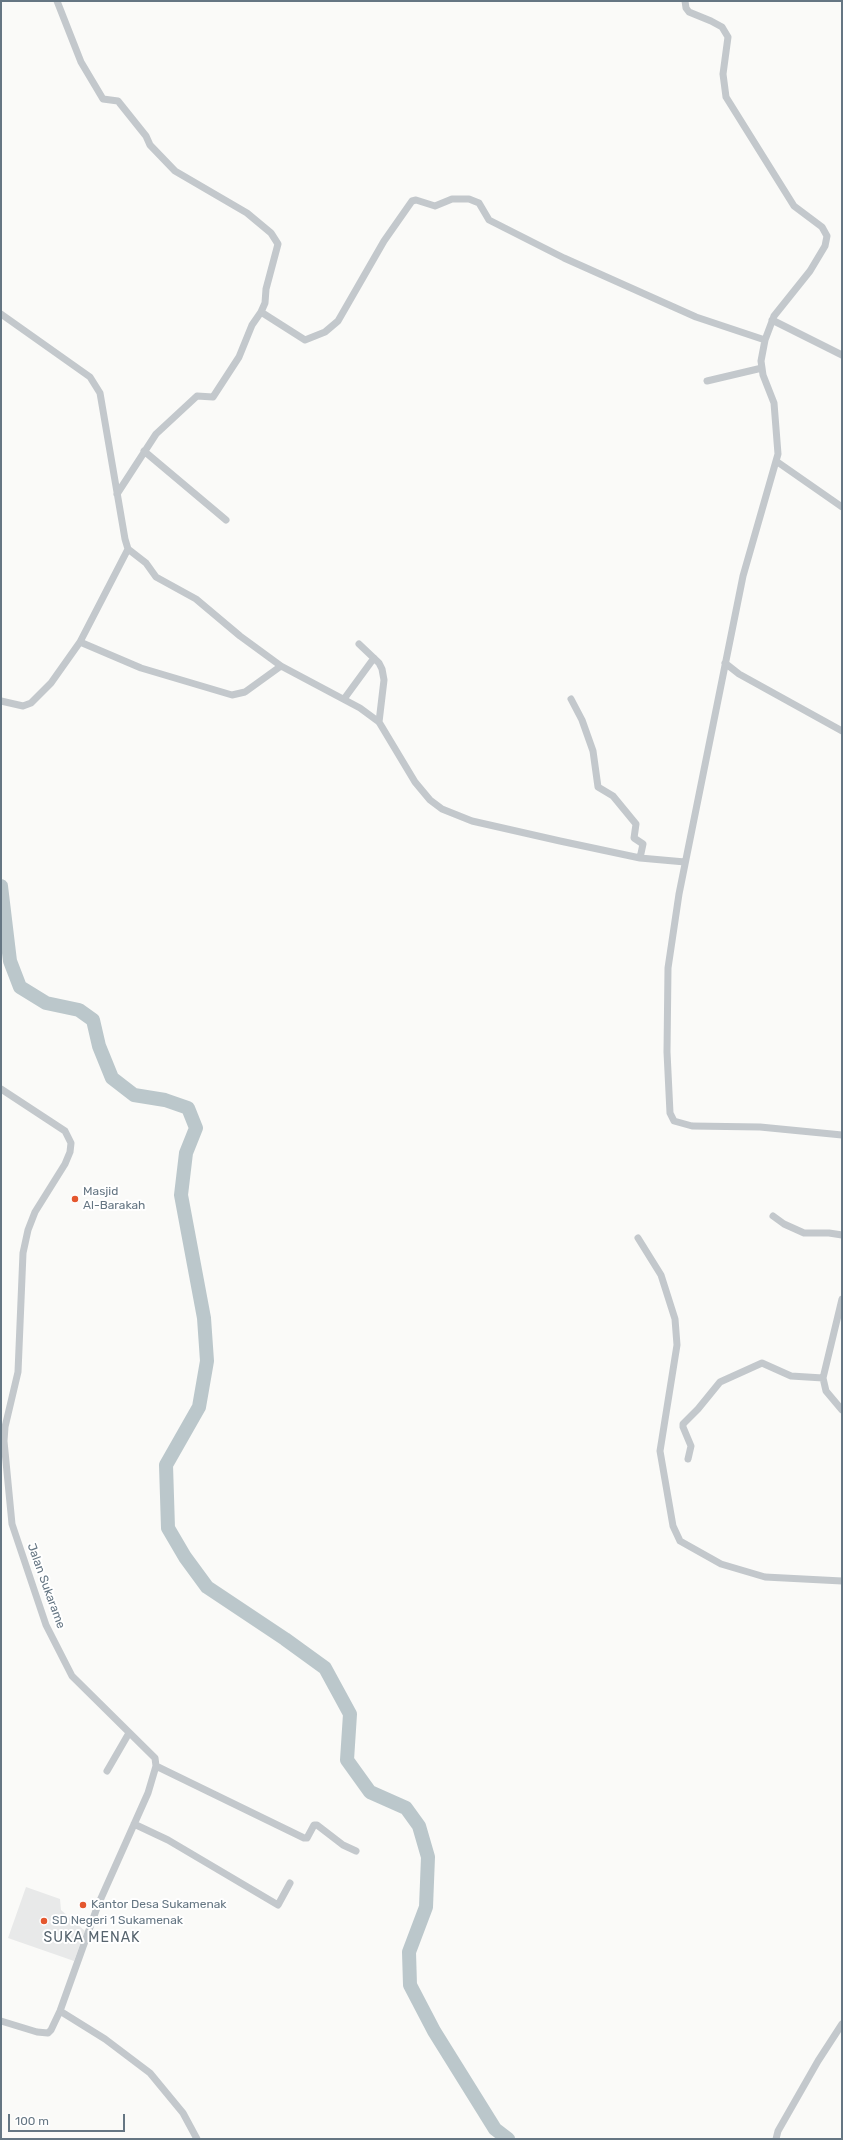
<!DOCTYPE html>
<html>
<head>
<meta charset="utf-8">
<style>
	body { margin:0 }
	#map { position:relative; width:843px; height:2140px; overflow:hidden; background:#fafaf8; font-family:Rubik,sans-serif }
	canvas { display:block }
	.frame { position:absolute; inset:0; border:2px solid #657683; pointer-events:none }
	.scale { position:absolute; left:8px; top:2114px; width:117px; height:18px; box-sizing:border-box; border:2px solid #657683; border-top:0; padding-left:5px; font-size:12px; line-height:14px; white-space:nowrap; color:#657683; -webkit-text-stroke:3px #fff; paint-order:stroke }
</style>
</head>
<body>
<div id="map">
<canvas width="843" height="2140"></canvas>
<div class="frame"></div>
<div class="scale">100 m</div>
</div>
<script>
const ctx = document.querySelector('canvas').getContext('2d');
ctx.lineJoin = 'round';
function paint(path, color) { ctx.fillStyle = color; ctx.fill(path, 'evenodd'); }
const shape = rows => new Path2D(rows.map(r => 'M' + r).join(''));
function stroke(path, color, width, dash) { ctx.strokeStyle = color; ctx.lineWidth = width; ctx.lineCap = dash ? 'butt' : 'round'; ctx.setLineDash(dash || []); ctx.stroke(path); }
function write(font, color, halo, rows, align = 'center') {
  ctx.font = font + ' Rubik,sans-serif'; ctx.lineWidth = 4; ctx.setLineDash([]); ctx.textBaseline = 'middle'; ctx.strokeStyle = halo; ctx.fillStyle = color; for (const [text, x, y, turn = 0] of rows) {
    ctx.save(); ctx.translate(x, y); ctx.rotate((+turn || 0) * Math.PI / 180); ctx.textAlign = isNaN(turn) ? turn : align; if (halo) ctx.strokeText(text, 0, 0); ctx.fillText(text, 0, 0); ctx.restore();
  }
}
paint(shape([
	[26,1887,60,1899,61,1910,85,1931,74,1961,8,1938]
]), '#e8e9e9');
stroke(shape([
	[1,886,10,961,20,987,46,1003,79,1010,93,1020,99,1046,112,1078,134,1095,165,1100,188,1108,196,1128,186,1153,181,1195,204,1318,207,1361,199,1407,166,1465,168,1528,185,1557,207,1587,285,1639,325,1668,350,1714,347,1760,370,1792,406,1808,419,1826,428,1857,426,1907,409,1952,410,1985,434,2031,495,2129,508,2139]
]), '#bbc7cb', 14);
stroke(shape([
	[57,1,81,62,103,99,118,101,146,136,150,145,175,171,247,213,271,233,278,244,266,289,265,303,261,312,252,325,239,357,213,397,197,396,156,434,117,494],
	[685,1,686,8,689,12,711,21,722,27,728,37,723,74,726,97,794,206,822,227,827,236,825,246,810,271,774,316,765,340,761,361,763,375,774,403,778,454,743,576,679,894,668,968,667,1052,670,1113,674,1121,692,1126,760,1127,842,1135],
	[261,312,305,340,325,332,338,321,384,241,412,201,416,200,435,206,452,199,469,199,479,203,489,220,564,258,696,317,765,340],
	[1,314,90,377,100,393,125,539,128,549,80,642,51,683,31,703,23,706,1,701],
	[772,320,842,355],
	[707,381,762,368],
	[144,451,226,520],
	[776,461,842,507],
	[128,549,146,563,156,577,196,599,240,636,281,666],
	[80,642,141,668,232,695,245,692,281,666,360,708,379,722,415,782,430,800,442,809,472,821,560,841,640,858,685,862],
	[359,644,379,663,382,669,384,680,379,722],
	[725,663,739,674,842,731],
	[344,699,374,658],
	[571,699,582,720,593,751,598,787,613,796,636,824,634,838,643,844,640,858],
	[1,1089,65,1131,71,1143,70,1152,65,1164,35,1212,28,1230,23,1253,18,1372,5,1427,4,1441,12,1524,46,1625,72,1676,155,1758,156,1766,148,1793,98,1905,60,2011,51,2030,48,2033,37,2032,1,2021],
	[773,1216,784,1224,804,1233,829,1233,842,1235],
	[638,1238,661,1275,675,1319,677,1345,660,1451,673,1526,680,1541,721,1564,765,1577,842,1581],
	[842,1299,823,1378,826,1391,842,1410],
	[688,1459,691,1446,683,1427,683,1424,698,1409,720,1382,762,1363,791,1376,823,1378],
	[156,1766,304,1838,307,1838,314,1825,317,1825,343,1845,356,1851],
	[107,1771,129,1733],
	[134,1824,168,1840,278,1905,290,1883],
	[60,2011,105,2039,150,2073,183,2113,197,2139],
	[776,2139,778,2131,818,2061,842,2024]
]), '#c3c8cc', 7);
for (const [x, y, r, color] of [
	[75,1199,4,"#e4572e"],
	[83,1905,4,"#e4572e"],
	[44,1921,4,"#e4572e"]
]) { const dot = new Path2D(); dot.arc(x, y, r, 0, 2 * Math.PI); ctx.fillStyle = color; ctx.fill(dot); stroke(dot, '#fff', 1.5); }
write('12px', '#657683', '#fff', [
	["Masjid",83,1192],
	["Al-Barakah",83,1206],
	["Kantor Desa Sukamenak",91,1905],
	["SD Negeri 1 Sukamenak",52,1921]
], 'left');
write('12px', '#657683', '#fff', [
	["Jalan Sukarame",46,1586,70]
]);
ctx.letterSpacing = '1px';
write('14px', '#57646e', '#fff', [
	["SUKA MENAK",92,1938]
]);
ctx.letterSpacing = '0px';
</script>
</body>
</html>
